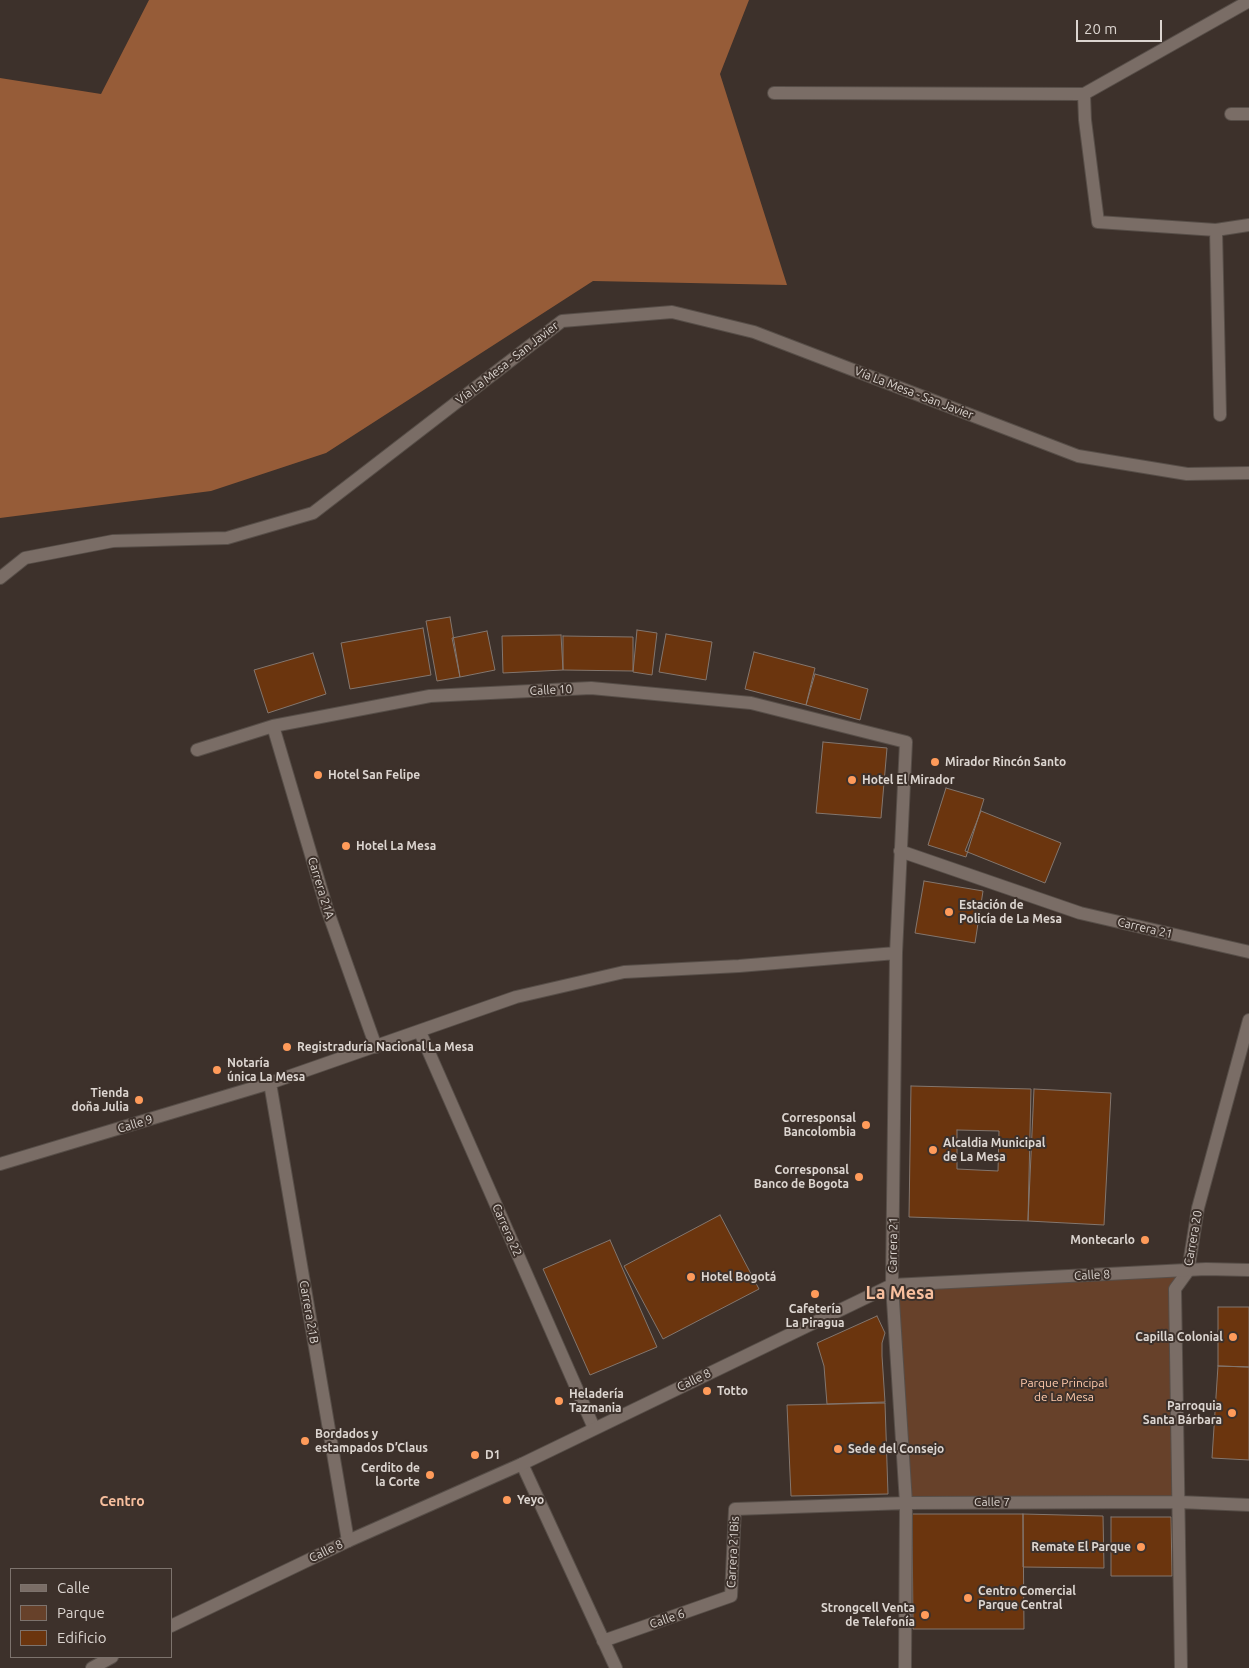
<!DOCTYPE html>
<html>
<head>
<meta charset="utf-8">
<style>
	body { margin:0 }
	#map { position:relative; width:1249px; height:1668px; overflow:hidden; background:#3d312b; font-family:Ubuntu,sans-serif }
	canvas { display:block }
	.legend { position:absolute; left:10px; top:1568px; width:162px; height:90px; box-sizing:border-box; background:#3d312b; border:1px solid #7d736d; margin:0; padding:6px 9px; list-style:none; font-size:15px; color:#dcd5d0 }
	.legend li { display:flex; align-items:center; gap:10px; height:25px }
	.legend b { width:25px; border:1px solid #7d736d }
	.scale { position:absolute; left:1076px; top:20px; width:86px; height:22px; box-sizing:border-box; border:2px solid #dcd5d0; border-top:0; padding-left:6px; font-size:15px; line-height:18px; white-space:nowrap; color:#dcd5d0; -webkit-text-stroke:4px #3d312b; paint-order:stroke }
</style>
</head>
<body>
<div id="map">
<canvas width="1249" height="1668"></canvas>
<ul class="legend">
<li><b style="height:6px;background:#7a6d66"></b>Calle</li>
<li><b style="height:14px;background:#67412a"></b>Parque</li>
<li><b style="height:14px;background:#6b350e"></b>Edificio</li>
</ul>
<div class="scale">20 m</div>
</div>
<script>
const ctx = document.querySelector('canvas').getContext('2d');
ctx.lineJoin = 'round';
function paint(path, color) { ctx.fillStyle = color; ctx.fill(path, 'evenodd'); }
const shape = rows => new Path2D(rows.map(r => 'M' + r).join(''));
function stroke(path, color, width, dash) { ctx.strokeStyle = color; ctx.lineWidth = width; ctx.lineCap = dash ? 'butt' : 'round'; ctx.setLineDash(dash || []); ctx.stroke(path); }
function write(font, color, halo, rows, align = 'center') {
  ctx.font = font + ' Ubuntu,sans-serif'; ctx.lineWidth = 4; ctx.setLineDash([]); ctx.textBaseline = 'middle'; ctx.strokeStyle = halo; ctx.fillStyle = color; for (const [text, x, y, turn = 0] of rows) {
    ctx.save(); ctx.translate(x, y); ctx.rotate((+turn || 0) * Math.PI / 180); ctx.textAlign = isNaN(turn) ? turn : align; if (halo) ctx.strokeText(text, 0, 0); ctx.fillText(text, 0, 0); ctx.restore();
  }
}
paint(shape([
	[1188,1271,1175,1289,1179,1502,906,1503,892,1285]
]), '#67412a');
paint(shape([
	[149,0,749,0,720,74,787,285,593,281,326,453,211,491,0,518,0,78,101,94]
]), '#965c38');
const building = shape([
	[450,617,460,677,437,681,426,621,450,617],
	[423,628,431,675,350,689,341,643,423,628],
	[637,630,657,633,652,675,633,672,637,630],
	[487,631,495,670,460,677,452,638,487,631],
	[666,634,712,642,706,680,659,672,666,634],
	[561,635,563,670,503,673,502,636,561,635],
	[563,636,633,637,633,671,563,670,563,636],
	[754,652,815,668,806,705,745,689,754,652],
	[313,653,326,694,268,713,254,670,313,653],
	[815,674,868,689,860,720,806,705,815,674],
	[823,742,887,748,881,818,816,813,823,742],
	[946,788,984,799,966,857,928,845,946,788],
	[981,811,1061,843,1045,883,965,851,981,811],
	[924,881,983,891,975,943,915,933,924,881],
	[911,1086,1031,1089,1028,1221,909,1217,911,1086],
	[957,1130,999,1131,998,1171,957,1169,957,1130],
	[1034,1089,1111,1093,1104,1225,1028,1221,1034,1089],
	[720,1215,759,1289,663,1339,624,1266,720,1215],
	[610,1240,657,1347,590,1375,543,1269,610,1240],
	[1218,1307,1249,1307,1249,1367,1218,1366,1218,1307],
	[877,1316,885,1333,882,1343,882,1356,885,1402,827,1404,824,1366,817,1343,877,1316],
	[1218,1366,1249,1367,1249,1460,1212,1458,1218,1366],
	[885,1403,888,1494,791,1496,787,1405,885,1403],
	[912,1514,1023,1514,1024,1629,913,1629,912,1514],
	[1023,1514,1103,1516,1104,1568,1023,1567,1023,1514],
	[1111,1517,1171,1517,1172,1576,1111,1576,1111,1517]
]);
paint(building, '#6b350e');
stroke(building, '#83766e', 1);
const street = shape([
	[774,93,1084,94,1249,1],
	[1084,94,1085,120,1098,222,1216,230,1249,225],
	[1231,114,1249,114],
	[1216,230,1220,415],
	[273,726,327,909,376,1047],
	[197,750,273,726,430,696,591,688,751,703,906,742,896,953,892,1285,906,1503,905,1668],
	[900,851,1080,913,1249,952],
	[420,1032,594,1428],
	[270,1083,348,1541],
	[0,1164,270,1083,516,997,624,972,739,966,896,953],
	[522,1464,616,1668],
	[603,1641,731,1596,735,1509,906,1503,1179,1502,1249,1505],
	[1181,1668,1175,1289,1188,1271,1198,1208,1249,1020]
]);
const secondary = shape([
	[0,578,25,558,113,541,227,538,313,513,562,321,672,312,754,332,1078,456,1187,474,1249,473],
	[171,1626,348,1541,522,1464,892,1285,1206,1269,1249,1270],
	[92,1668,112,1657]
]);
stroke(street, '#574e48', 14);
stroke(secondary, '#574e48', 14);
stroke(street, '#7a6d66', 12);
stroke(secondary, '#7a6d66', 12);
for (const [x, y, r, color] of [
	[935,762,5,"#ff9b5a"],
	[318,775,5,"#ff9b5a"],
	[852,780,5,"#ff9b5a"],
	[346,846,5,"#ff9b5a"],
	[949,912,5,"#ff9b5a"],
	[287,1047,5,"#ff9b5a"],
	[217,1070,5,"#ff9b5a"],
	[139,1100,5,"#ff9b5a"],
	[866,1125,5,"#ff9b5a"],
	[933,1150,5,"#ff9b5a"],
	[859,1177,5,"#ff9b5a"],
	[1145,1240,5,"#ff9b5a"],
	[691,1277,5,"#ff9b5a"],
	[815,1294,5,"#ff9b5a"],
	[1233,1337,5,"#ff9b5a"],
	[707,1391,5,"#ff9b5a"],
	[559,1401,5,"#ff9b5a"],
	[1232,1413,5,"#ff9b5a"],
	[305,1441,5,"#ff9b5a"],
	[838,1449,5,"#ff9b5a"],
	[475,1455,5,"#ff9b5a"],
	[430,1475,5,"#ff9b5a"],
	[507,1500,5,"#ff9b5a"],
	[1141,1547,5,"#ff9b5a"],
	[968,1598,5,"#ff9b5a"],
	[925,1615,5,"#ff9b5a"]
]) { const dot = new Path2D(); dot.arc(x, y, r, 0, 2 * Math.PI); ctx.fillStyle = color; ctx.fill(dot); stroke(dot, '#3d312b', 2); }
write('12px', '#dcd5d0', '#3d312b', [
	["Vía La Mesa - San Javier",507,363,-38],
	["Vía La Mesa - San Javier",914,393,21],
	["Calle 10",551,690,-3],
	["Carrera 21A",321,888,73],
	["Carrera 21",1145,928,13],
	["Calle 9",135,1124,-17],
	["Carrera 22",507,1230,66],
	["Carrera 20",1193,1238,-80],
	["Carrera 21",893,1245,-89],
	["Calle 8",1092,1275,-3],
	["Carrera 21B",309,1312,80],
	["Calle 8",694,1380,-26],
	["Calle 7",992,1502],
	["Calle 8",326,1551,-26],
	["Carrera 21Bis",733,1552,-87],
	["Calle 6",667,1619,-19]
]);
write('bold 12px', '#dcd5d0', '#3d312b', [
	["Mirador Rincón Santo",945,762],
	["Hotel San Felipe",328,775],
	["Hotel El Mirador",862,780],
	["Hotel La Mesa",356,846],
	["Estación de",959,905],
	["Policía de La Mesa",959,919],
	["Registraduría Nacional La Mesa",297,1047],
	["Notaría",227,1063],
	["única La Mesa",227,1077],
	["Tienda",129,1093,"right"],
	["doña Julia",129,1107,"right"],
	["Corresponsal",856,1118,"right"],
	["Bancolombia",856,1132,"right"],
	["Alcaldia Municipal",943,1143],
	["de La Mesa",943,1157],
	["Corresponsal",849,1170,"right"],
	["Banco de Bogota",849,1184,"right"],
	["Montecarlo",1135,1240,"right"],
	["Hotel Bogotá",701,1277],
	["Cafetería",815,1309,"center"],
	["La Piragua",815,1323,"center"],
	["Capilla Colonial",1223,1337,"right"],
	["Totto",717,1391],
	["Heladería",569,1394],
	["Tazmania",569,1408],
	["Parroquia",1222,1406,"right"],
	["Santa Bárbara",1222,1420,"right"],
	["Bordados y",315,1434],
	["estampados D’Claus",315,1448],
	["Sede del Consejo",848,1449],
	["D1",485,1455],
	["Cerdito de",420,1468,"right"],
	["la Corte",420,1482,"right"],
	["Yeyo",517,1500],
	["Remate El Parque",1131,1547,"right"],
	["Centro Comercial",978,1591],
	["Parque Central",978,1605],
	["Strongcell Venta",915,1608,"right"],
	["de Telefonía",915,1622,"right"]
], 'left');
write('12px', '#ffcaab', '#3d312b', [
	["Parque Principal",1064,1383],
	["de La Mesa",1064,1397]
]);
write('bold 14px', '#f8bf9e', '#3d312b', [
	["Centro",122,1501]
]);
write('bold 18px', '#f8bf9e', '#3d312b', [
	["La Mesa",900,1293]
]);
</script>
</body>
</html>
